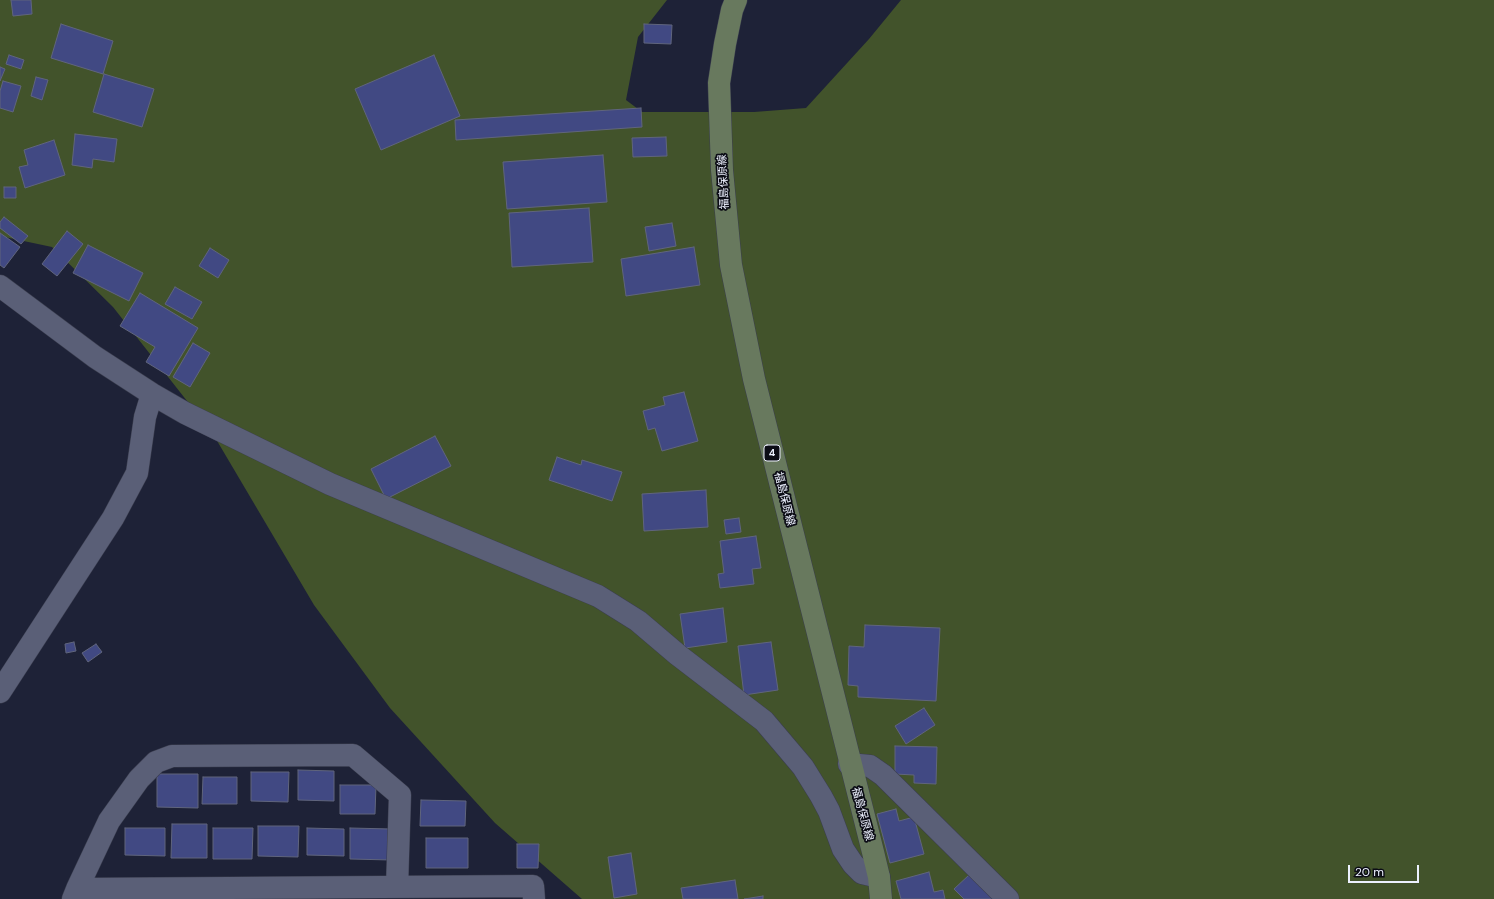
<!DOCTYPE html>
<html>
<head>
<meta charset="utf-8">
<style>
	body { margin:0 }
	#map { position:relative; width:1494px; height:899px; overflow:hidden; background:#1e2237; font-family:"DM Sans",sans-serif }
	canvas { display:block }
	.scale { position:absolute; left:1348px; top:865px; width:71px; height:18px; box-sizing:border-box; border:2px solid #edf1ff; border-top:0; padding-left:5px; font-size:12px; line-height:14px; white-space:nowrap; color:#edf1ff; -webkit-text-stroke:3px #0b0c15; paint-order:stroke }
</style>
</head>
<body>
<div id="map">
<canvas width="1494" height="899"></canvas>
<div class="scale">20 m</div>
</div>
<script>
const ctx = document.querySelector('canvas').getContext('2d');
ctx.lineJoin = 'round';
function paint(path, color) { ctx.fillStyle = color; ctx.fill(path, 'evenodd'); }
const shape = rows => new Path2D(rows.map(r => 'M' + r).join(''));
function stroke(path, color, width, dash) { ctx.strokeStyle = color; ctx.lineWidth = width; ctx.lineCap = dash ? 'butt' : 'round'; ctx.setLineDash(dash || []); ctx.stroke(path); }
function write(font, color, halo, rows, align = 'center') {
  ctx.font = font + ' "DM Sans","Noto Sans JP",sans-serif'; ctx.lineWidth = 3.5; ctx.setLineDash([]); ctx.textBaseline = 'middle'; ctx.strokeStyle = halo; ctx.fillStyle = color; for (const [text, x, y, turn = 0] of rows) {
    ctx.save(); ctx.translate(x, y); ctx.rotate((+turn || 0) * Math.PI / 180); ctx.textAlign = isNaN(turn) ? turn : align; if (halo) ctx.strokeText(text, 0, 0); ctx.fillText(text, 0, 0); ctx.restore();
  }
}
paint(shape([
	[0,0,667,0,638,37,626,100,642,112,754,112,806,108,869,39,901,0,1494,0,1494,899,582,899,495,823,390,708,314,605,213,434,113,307,52,247,0,236]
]), '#42532b');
const building = shape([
	[11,0,31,0,32,14,13,16,11,0],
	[61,24,113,41,103,74,51,58,61,24],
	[644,24,672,25,671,44,644,43,644,24],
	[9,55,24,60,21,69,6,64,9,55],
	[434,55,460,116,381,150,355,89,434,55],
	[0,67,5,69,0,81,0,67],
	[104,74,154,89,142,127,93,112,104,74],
	[36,77,48,80,42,100,31,96,36,77],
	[3,81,21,86,13,112,0,108,0,91,3,81],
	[641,108,642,127,456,140,455,120,641,108],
	[75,134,117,139,114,162,93,159,92,168,72,165,75,134],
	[666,137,667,156,633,157,632,138,666,137],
	[54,140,65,175,25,188,19,167,28,165,24,150,54,140],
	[603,155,607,202,507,209,503,162,603,155],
	[4,187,16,187,16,198,4,198,4,187],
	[589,208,593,262,512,267,509,213,589,208],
	[4,217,28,236,21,244,0,228,0,222,4,217],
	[672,223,676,246,649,251,645,227,672,223],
	[67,231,83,244,57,276,42,264,67,231],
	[0,233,20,247,4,268,0,265,0,233],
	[88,245,143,273,129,301,73,273,88,245],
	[694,247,700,285,626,296,621,259,694,247],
	[210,248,229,260,218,278,199,266,210,248],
	[175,287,202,302,192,319,165,304,175,287],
	[140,293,198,328,169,376,146,362,155,347,120,326,140,293],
	[193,343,210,353,190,387,173,377,193,343],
	[684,392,698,441,662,451,655,428,648,430,643,411,665,405,663,397,684,392],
	[435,436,451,466,386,499,371,469,435,436],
	[557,457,581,465,582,460,622,472,612,501,549,480,557,457],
	[706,490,708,527,644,531,642,494,706,490],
	[739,518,741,532,726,534,724,520,739,518],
	[756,536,761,568,752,569,754,584,720,588,718,574,724,573,720,541,756,536],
	[723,608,727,642,685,648,680,614,723,608],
	[865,625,940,628,936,701,858,697,858,686,848,685,849,646,864,647,865,625],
	[74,642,76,651,66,653,65,644,74,642],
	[771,642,778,690,744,695,738,646,771,642],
	[96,644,102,652,88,662,82,653,96,644],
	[924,708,935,725,906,744,895,726,924,708],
	[895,746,937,747,936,784,914,783,914,775,895,774,895,746],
	[298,770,334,771,334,801,298,800,298,770],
	[251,772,289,772,288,802,251,801,251,772],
	[157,774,198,774,198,808,157,807,157,774],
	[203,777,237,777,237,804,202,804,203,777],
	[340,785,376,785,375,814,340,814,340,785],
	[421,800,466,801,465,826,420,826,421,800],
	[896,809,899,821,914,817,924,854,890,863,877,814,896,809],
	[172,824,207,824,207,858,171,858,172,824],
	[258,826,299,826,298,857,258,856,258,826],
	[125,828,165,828,165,856,125,855,125,828],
	[213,828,253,828,252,859,213,859,213,828],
	[307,828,344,829,344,856,307,855,307,828],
	[350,828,391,829,391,860,350,859,350,828],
	[426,838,468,838,468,868,426,868,426,838],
	[517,844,539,844,538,868,517,868,517,844],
	[631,853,637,894,614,898,608,857,631,853],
	[929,872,934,892,943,890,945,899,901,899,896,881,929,872],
	[969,875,993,899,964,899,954,889,969,875],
	[735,880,738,899,683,899,681,888,735,880],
	[763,896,763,899,744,899,763,896]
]);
paint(building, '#414983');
stroke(building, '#60657d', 1);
const street = shape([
	[0,286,95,357,152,394,185,413,330,484,598,596,638,621,678,655,764,721,803,767,821,796,829,811,843,849,853,864,862,873,879,877],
	[0,692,113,518,137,473,145,417,152,394],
	[849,764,870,766,883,775,1008,899],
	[77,889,109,821,139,779,156,762,172,756,353,755,400,795,397,887],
	[73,899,77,889,533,886,534,899]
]);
const primary = shape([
	[736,0,732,10,725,44,719,83,722,170,731,265,754,379,873,852,879,877,881,899]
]);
stroke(street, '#3b3e4f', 23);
stroke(primary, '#3b3e4f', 23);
stroke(street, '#5a5f77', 22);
stroke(primary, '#68795e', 22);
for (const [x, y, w] of [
	[772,453,16]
]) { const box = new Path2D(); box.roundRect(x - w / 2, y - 8, w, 16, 3); ctx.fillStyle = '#0b0c15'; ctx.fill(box); stroke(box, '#edf1ff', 1); }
write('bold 10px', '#edf1ff', null, [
	["4",772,453]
]);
write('11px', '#edf1ff', '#0b0c15', [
	["福島保原線",724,182,-93],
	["福島保原線",784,499,76],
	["福島保原線",862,814,75]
]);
</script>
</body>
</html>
